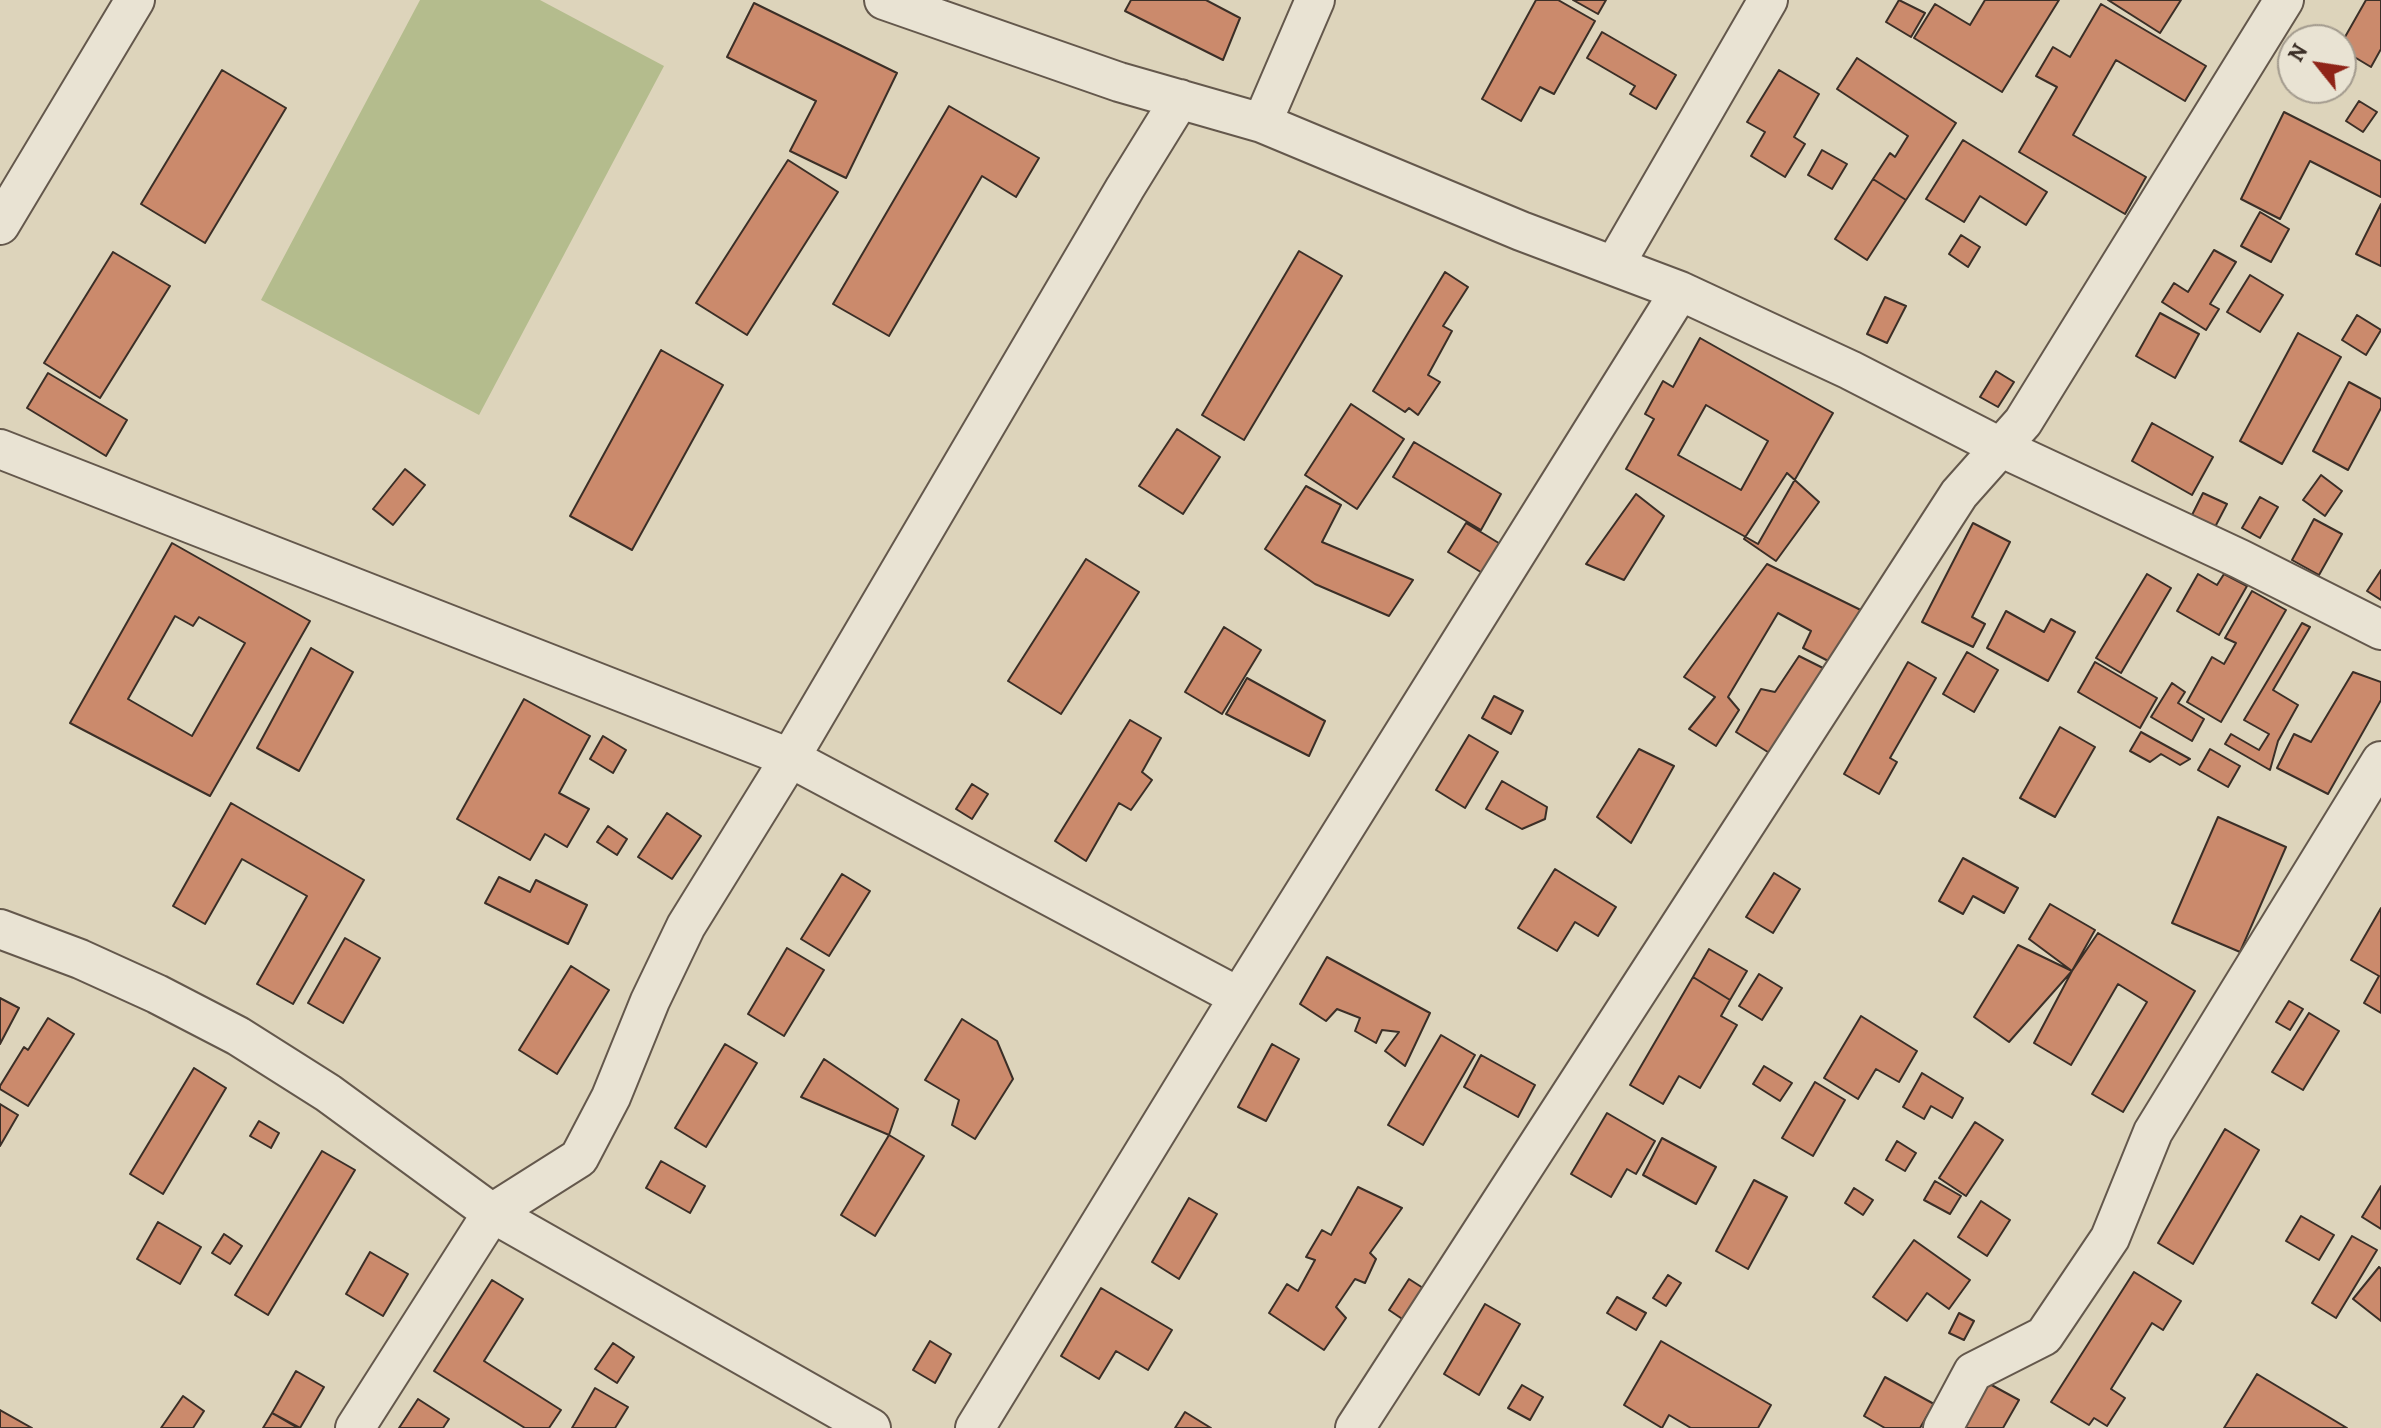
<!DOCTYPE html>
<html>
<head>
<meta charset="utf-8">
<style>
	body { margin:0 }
	#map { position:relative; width:2381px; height:1428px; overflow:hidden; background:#ddd4bb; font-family:Alegreya,serif }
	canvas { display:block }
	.north { position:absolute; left:2277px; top:24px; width:80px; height:80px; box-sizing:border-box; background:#e9e3d3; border:2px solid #a39b8e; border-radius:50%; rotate:300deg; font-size:22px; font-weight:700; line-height:32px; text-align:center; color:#3b2f27 }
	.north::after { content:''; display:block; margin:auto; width:28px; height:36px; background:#8f2418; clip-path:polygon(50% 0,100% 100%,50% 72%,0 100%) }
</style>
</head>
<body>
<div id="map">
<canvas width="2381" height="1428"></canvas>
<div class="north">N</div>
</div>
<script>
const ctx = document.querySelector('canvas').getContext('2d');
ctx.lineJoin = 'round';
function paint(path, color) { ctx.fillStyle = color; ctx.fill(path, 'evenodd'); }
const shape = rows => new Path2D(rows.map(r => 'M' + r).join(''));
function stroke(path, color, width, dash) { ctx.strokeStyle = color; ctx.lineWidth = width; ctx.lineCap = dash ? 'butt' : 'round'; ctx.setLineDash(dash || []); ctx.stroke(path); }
paint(shape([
	[420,0,540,0,664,66,479,415,261,300]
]), '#b4bc8d');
const building = shape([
	[1131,0,1206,0,1240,18,1223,60,1125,11,1131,0],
	[1536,0,1558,0,1595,21,1554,94,1540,87,1521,121,1482,99,1536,0],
	[1573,0,1606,0,1598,14,1573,0],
	[1899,0,1925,13,1911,37,1886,22,1899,0],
	[1985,0,2059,0,2002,92,1914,38,1935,4,1970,25,1985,0],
	[2108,0,2181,0,2160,33,2108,0],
	[2366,0,2381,0,2381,49,2371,67,2341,49,2341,44,2366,0],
	[754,3,897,73,846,178,790,151,816,101,727,57,754,3],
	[2101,4,2206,66,2185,101,2116,60,2073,135,2146,177,2125,214,2019,152,2057,87,2036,76,2053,47,2070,57,2101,4],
	[1602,32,1676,75,1656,109,1630,94,1635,86,1587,58,1602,32],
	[1857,58,1956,123,1906,200,1873,179,1890,153,1895,157,1908,136,1837,89,1857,58],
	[222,70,286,108,205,243,141,204,222,70],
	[1779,70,1819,94,1794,137,1805,144,1785,177,1751,156,1765,132,1747,122,1779,70],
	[2359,101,2377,112,2363,132,2346,121,2359,101],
	[949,106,1039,158,1016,197,982,176,889,336,833,304,949,106],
	[2284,112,2381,161,2381,197,2310,161,2280,219,2241,199,2284,112],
	[1963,140,2047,192,2026,225,1980,196,1964,222,1926,199,1963,140],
	[1822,150,1847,164,1832,189,1808,175,1822,150],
	[788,160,838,192,747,335,696,303,788,160],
	[1873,179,1906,200,1867,260,1835,239,1873,179],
	[2381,204,2381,266,2356,254,2381,204],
	[2260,212,2289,229,2271,262,2241,246,2260,212],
	[1961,235,1980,247,1968,267,1949,254,1961,235],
	[2214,250,2236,262,2210,304,2219,309,2206,330,2162,302,2174,283,2188,292,2214,250],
	[1299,251,1342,276,1244,440,1202,415,1299,251],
	[113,252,170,286,100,398,44,363,113,252],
	[1445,272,1468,287,1443,326,1452,331,1428,375,1440,382,1418,415,1409,408,1405,412,1373,391,1445,272],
	[2250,275,2283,295,2260,332,2227,312,2250,275],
	[1885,297,1906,306,1887,343,1867,334,1885,297],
	[2160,313,2199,334,2175,378,2136,356,2160,313],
	[2357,315,2381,330,2366,355,2342,340,2357,315],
	[2298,333,2341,357,2282,464,2240,441,2298,333],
	[1700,338,1833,413,1758,544,1626,469,1654,419,1645,414,1663,381,1673,387,1700,338],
	[1706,405,1768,441,1741,490,1678,455,1706,405],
	[661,350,723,385,632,550,570,516,661,350],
	[1996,371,2014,382,1998,407,1980,397,1996,371],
	[48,373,127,420,106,456,27,408,48,373],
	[2349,382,2381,399,2381,408,2348,470,2313,451,2349,382],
	[1351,404,1404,439,1357,509,1305,475,1351,404],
	[2152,423,2213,457,2192,495,2132,461,2152,423],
	[1177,429,1220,457,1183,514,1139,486,1177,429],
	[1414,442,1501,494,1481,530,1393,477,1414,442],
	[405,469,425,485,393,525,373,509,405,469],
	[1787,473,1819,502,1776,561,1744,539,1787,473],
	[2321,475,2342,491,2325,516,2303,500,2321,475],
	[1306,486,1341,505,1322,542,1413,580,1389,616,1315,584,1265,549,1306,486],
	[2203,493,2227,504,2215,527,2192,515,2203,493],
	[1636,494,1664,516,1624,580,1586,564,1636,494],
	[2260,497,2278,507,2260,538,2242,528,2260,497],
	[2314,519,2342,534,2319,575,2292,560,2314,519],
	[1466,523,1502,545,1484,574,1448,552,1466,523],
	[1973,523,2010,542,1972,617,1985,624,1973,647,1922,622,1973,523],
	[172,543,310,621,210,796,70,723,172,543],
	[175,616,193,626,199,617,245,643,192,736,128,699,175,616],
	[1086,559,1139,592,1061,714,1008,681,1086,559],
	[1767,564,1873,616,1840,667,1803,648,1811,631,1778,613,1728,697,1739,710,1716,746,1689,729,1715,697,1684,677,1767,564],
	[2381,570,2381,600,2367,591,2381,570],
	[2147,574,2171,588,2121,673,2096,658,2147,574],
	[2198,574,2217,585,2224,574,2247,586,2219,635,2177,611,2198,574],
	[2252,591,2286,610,2221,722,2187,702,2212,657,2224,664,2236,643,2225,638,2252,591],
	[2006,611,2044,632,2051,619,2075,632,2048,681,1987,648,2006,611],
	[2302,623,2310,627,2273,690,2298,705,2278,741,2270,770,2225,744,2231,734,2259,750,2269,734,2244,720,2302,623],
	[1224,627,1261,650,1222,714,1185,692,1224,627],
	[311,648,353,672,299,771,257,748,311,648],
	[1967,652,1998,670,1974,712,1943,694,1967,652],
	[1799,656,1835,674,1779,759,1736,732,1761,689,1775,692,1799,656],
	[1908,662,1936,678,1890,758,1897,762,1879,794,1844,774,1908,662],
	[2095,662,2157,698,2140,728,2078,692,2095,662],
	[2353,672,2381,682,2381,700,2328,794,2277,768,2294,734,2311,742,2353,672],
	[1247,678,1325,721,1309,756,1226,714,1247,678],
	[2172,683,2185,692,2178,703,2204,719,2192,741,2151,717,2172,683],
	[1494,696,1523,711,1511,734,1482,718,1494,696],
	[524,699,590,736,559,793,589,809,567,847,545,834,530,860,457,819,524,699],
	[1130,720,1161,738,1142,772,1152,780,1131,810,1119,803,1086,861,1055,841,1130,720],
	[2060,727,2095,747,2055,817,2020,798,2060,727],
	[2141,732,2190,759,2180,765,2161,754,2150,762,2130,751,2141,732],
	[1469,735,1498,752,1465,808,1436,790,1469,735],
	[603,736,626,750,613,773,590,759,603,736],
	[1639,749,1674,766,1631,843,1597,817,1639,749],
	[2210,749,2240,766,2228,787,2198,770,2210,749],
	[1502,781,1547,807,1545,819,1522,829,1486,809,1502,781],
	[972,784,988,794,972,819,956,809,972,784],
	[231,803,364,880,293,1004,257,984,307,896,242,859,205,924,173,906,231,803],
	[667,813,701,836,672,879,638,857,667,813],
	[2218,817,2286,847,2240,952,2172,923,2218,817],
	[608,826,627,839,617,855,597,842,608,826],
	[1963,858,2018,888,2004,913,1973,896,1963,914,1939,901,1963,858],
	[1555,869,1616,907,1598,936,1575,922,1557,951,1518,928,1555,869],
	[1774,873,1800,889,1773,933,1746,917,1774,873],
	[842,874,870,891,829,956,801,939,842,874],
	[499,877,530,892,536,880,587,905,568,944,485,903,499,877],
	[2050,904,2095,930,2072,971,2029,939,2050,904],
	[2381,908,2381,1013,2364,1003,2379,976,2351,960,2381,908],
	[2098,933,2195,991,2123,1112,2092,1094,2147,1002,2118,984,2071,1065,2034,1043,2072,971,2098,933],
	[345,938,380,958,343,1023,308,1003,345,938],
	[2018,945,2072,971,2009,1042,1974,1017,2018,945],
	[787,948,824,970,784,1036,748,1014,787,948],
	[1709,949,1747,971,1730,1000,1693,977,1709,949],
	[1327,957,1430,1013,1405,1066,1385,1051,1399,1032,1382,1030,1376,1043,1355,1031,1360,1018,1337,1009,1326,1021,1300,1004,1327,957],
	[571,966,609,990,557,1074,519,1050,571,966],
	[1759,974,1782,988,1762,1020,1739,1006,1759,974],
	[1693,977,1730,1000,1721,1016,1737,1025,1700,1088,1679,1076,1663,1104,1630,1085,1693,977],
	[0,998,19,1008,0,1044,0,998],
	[2289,1001,2303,1009,2290,1030,2276,1022,2289,1001],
	[2309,1013,2339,1031,2303,1090,2272,1072,2309,1013],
	[1861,1016,1917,1051,1899,1082,1876,1069,1858,1099,1824,1078,1861,1016],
	[48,1018,74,1034,28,1106,0,1089,0,1086,24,1047,28,1050,48,1018],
	[962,1019,997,1041,1013,1079,975,1139,952,1125,959,1100,925,1080,962,1019],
	[1441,1035,1475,1055,1423,1145,1388,1125,1441,1035],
	[725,1044,757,1063,706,1147,675,1128,725,1044],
	[1272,1044,1299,1059,1266,1121,1238,1107,1272,1044],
	[1481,1055,1535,1085,1518,1117,1464,1087,1481,1055],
	[824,1059,898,1109,889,1135,801,1097,824,1059],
	[1764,1066,1792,1083,1780,1101,1753,1084,1764,1066],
	[194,1068,226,1088,163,1194,130,1174,194,1068],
	[1922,1073,1963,1098,1952,1118,1931,1106,1924,1119,1903,1107,1922,1073],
	[1815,1082,1845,1100,1813,1156,1782,1138,1815,1082],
	[0,1104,18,1115,0,1146,0,1104],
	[1607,1113,1655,1141,1636,1174,1627,1169,1611,1197,1571,1174,1607,1113],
	[259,1121,279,1133,271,1148,250,1136,259,1121],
	[1975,1122,2003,1140,1966,1196,1939,1178,1975,1122],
	[2225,1129,2259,1150,2193,1264,2158,1243,2225,1129],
	[889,1135,924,1156,875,1236,841,1215,889,1135],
	[1662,1138,1716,1167,1696,1204,1643,1175,1662,1138],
	[1897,1141,1916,1153,1905,1171,1886,1160,1897,1141],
	[322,1151,355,1170,268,1315,235,1295,322,1151],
	[661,1161,705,1186,690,1213,646,1188,661,1161],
	[1754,1180,1787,1197,1748,1269,1716,1251,1754,1180],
	[1935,1181,1961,1196,1950,1214,1924,1200,1935,1181],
	[2381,1186,2381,1229,2362,1217,2381,1186],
	[1358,1187,1402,1208,1370,1253,1376,1259,1365,1283,1355,1279,1336,1307,1346,1318,1324,1350,1269,1313,1287,1284,1298,1291,1315,1260,1306,1257,1322,1230,1331,1235,1358,1187],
	[1854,1188,1873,1200,1863,1215,1845,1203,1854,1188],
	[1189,1198,1217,1214,1179,1279,1152,1262,1189,1198],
	[1981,1201,2010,1220,1987,1256,1958,1237,1981,1201],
	[2301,1216,2334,1235,2319,1260,2286,1241,2301,1216],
	[158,1222,201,1247,180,1284,137,1259,158,1222],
	[224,1234,242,1246,230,1264,212,1253,224,1234],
	[2352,1236,2377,1250,2336,1318,2312,1303,2352,1236],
	[1914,1240,1970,1280,1949,1309,1927,1293,1907,1321,1873,1297,1914,1240],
	[370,1252,408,1274,383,1316,346,1294,370,1252],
	[2379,1267,2381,1269,2381,1321,2353,1299,2379,1267],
	[2134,1272,2181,1301,2163,1330,2152,1323,2111,1389,2125,1398,2107,1426,2094,1418,2089,1425,2051,1402,2134,1272],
	[1668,1275,1681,1283,1666,1306,1653,1298,1668,1275],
	[1409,1279,1437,1297,1417,1329,1389,1310,1409,1279],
	[492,1280,523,1299,484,1361,561,1410,549,1428,525,1428,434,1371,492,1280],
	[1101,1288,1172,1330,1148,1370,1116,1351,1099,1379,1061,1356,1101,1288],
	[1617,1297,1646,1313,1636,1330,1607,1313,1617,1297],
	[1485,1304,1520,1324,1479,1395,1444,1374,1485,1304],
	[1959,1313,1974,1321,1964,1340,1949,1333,1959,1313],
	[930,1341,951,1354,935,1383,913,1370,930,1341],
	[1661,1341,1771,1405,1758,1428,1691,1428,1669,1415,1662,1428,1624,1405,1661,1341],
	[613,1343,634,1357,617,1383,595,1369,613,1343],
	[296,1371,324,1387,300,1428,272,1413,296,1371],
	[2257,1374,2347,1428,2224,1428,2257,1374],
	[1885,1377,1934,1404,1920,1428,1885,1428,1864,1416,1885,1377],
	[1986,1382,2019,1400,2003,1428,1960,1428,1986,1382],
	[1522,1385,1543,1397,1530,1420,1508,1408,1522,1385],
	[595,1388,628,1407,615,1428,572,1428,595,1388],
	[183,1396,204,1411,193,1428,161,1428,183,1396],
	[418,1399,449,1419,443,1428,399,1428,418,1399],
	[0,1410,32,1428,0,1428,0,1410],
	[1185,1412,1211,1428,1175,1428,1185,1412],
	[272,1413,298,1428,263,1428,272,1413]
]);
paint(building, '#cb8a6c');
stroke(building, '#3b2f27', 2);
const minor = shape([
	[884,0,1119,82,1262,123,1521,231,1680,291,1850,370,2002,448,2240,559,2381,630],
	[1262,123,1315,0],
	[0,225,135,0],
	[1614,266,1768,0],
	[0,449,790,758,1239,997],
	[0,929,80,959,157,994,238,1036,328,1093,492,1213,871,1428],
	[355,1428,492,1213,579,1158,611,1097,650,1001,686,926,790,758,1125,188,1180,99],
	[975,1428,1239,997,1680,291],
	[1355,1428,1959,494,2023,422,2284,0],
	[1943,1428,1973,1372,2044,1336,2110,1238,2153,1132,2381,761]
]);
stroke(minor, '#64584c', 42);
stroke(minor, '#e9e3d3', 38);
</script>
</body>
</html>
